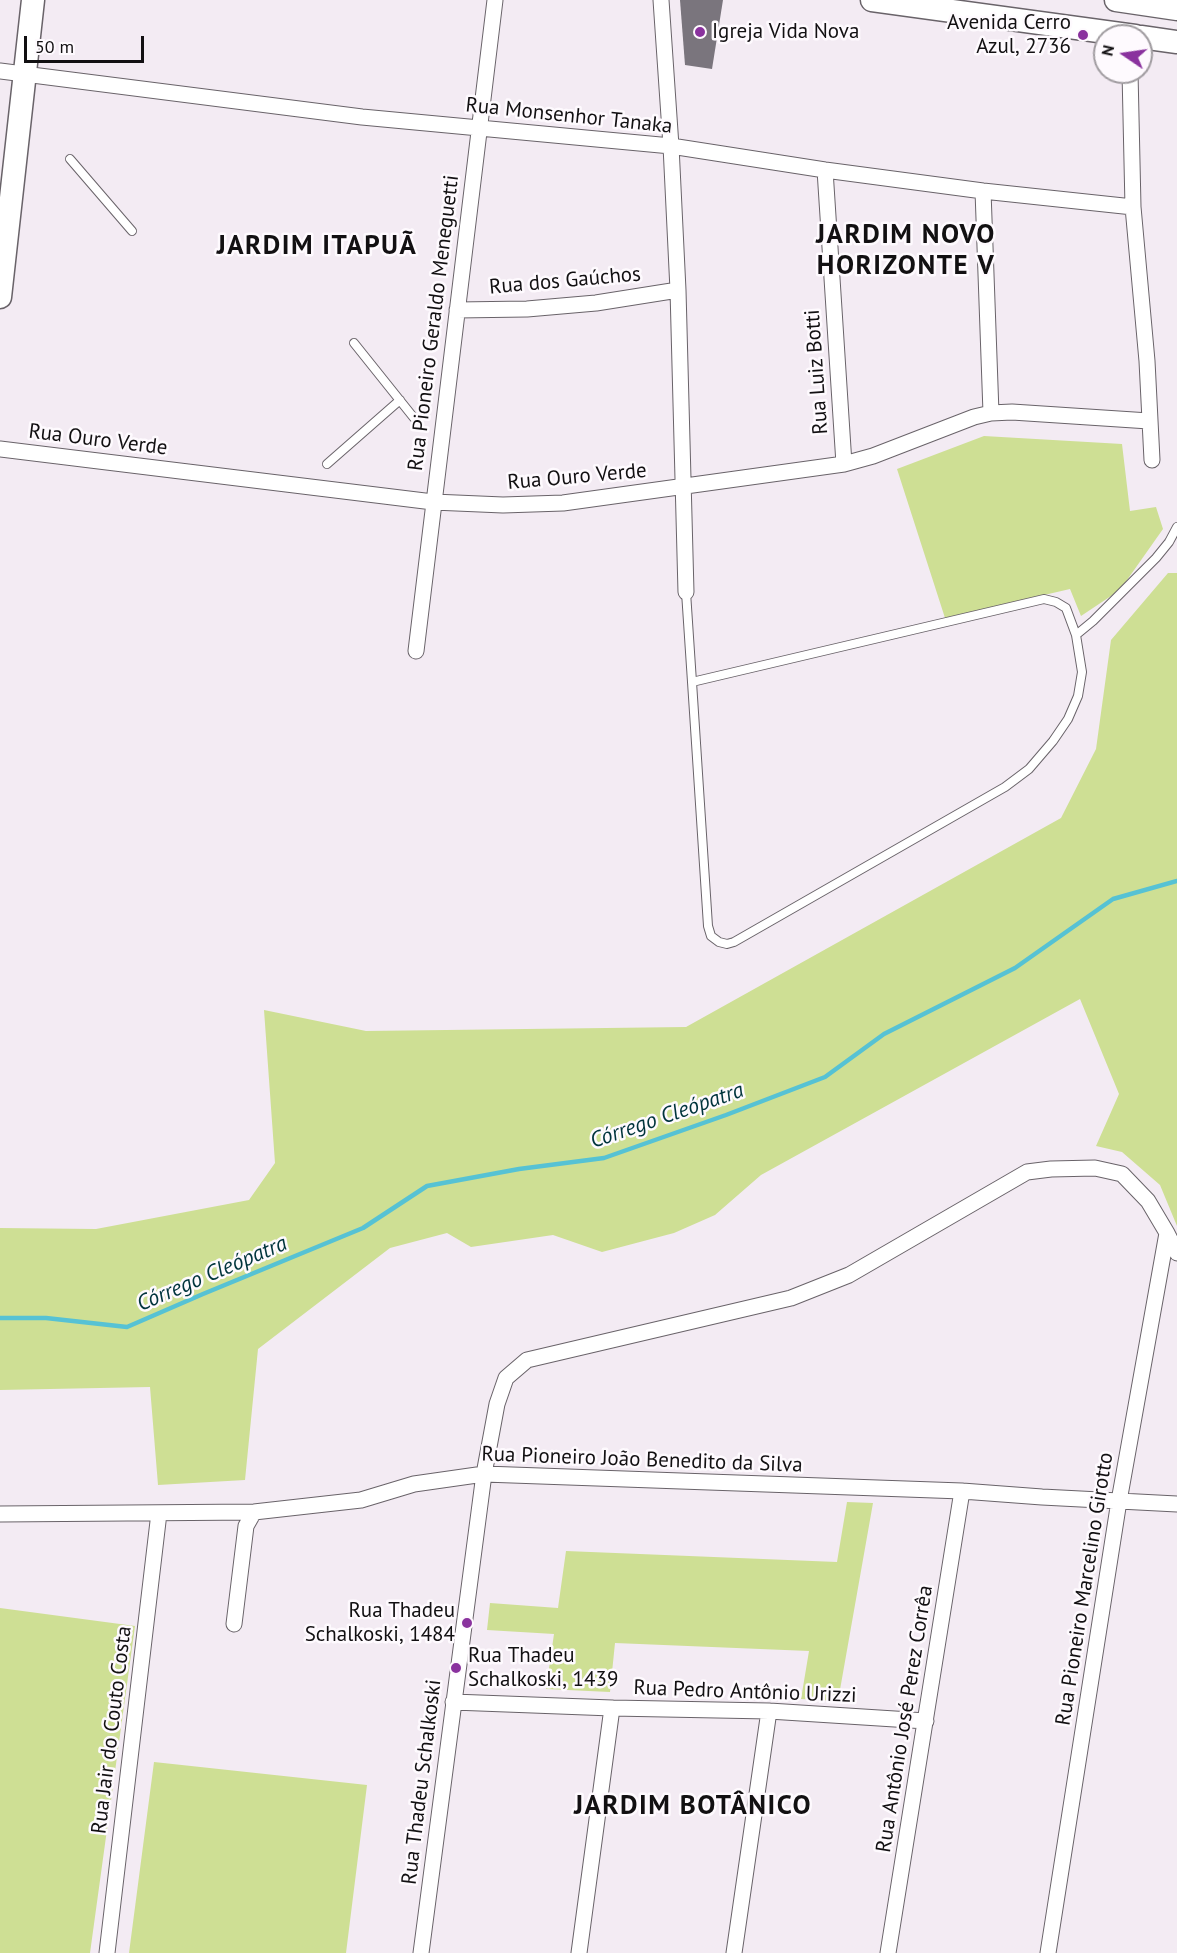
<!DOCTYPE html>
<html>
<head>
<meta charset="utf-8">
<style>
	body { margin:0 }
	#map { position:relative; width:1177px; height:1953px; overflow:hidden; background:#f3ebf3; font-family:"PT Sans",sans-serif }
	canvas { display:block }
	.north { position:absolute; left:1093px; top:24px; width:60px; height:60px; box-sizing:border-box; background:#fefafe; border:2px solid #a09ca0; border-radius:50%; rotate:283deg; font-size:16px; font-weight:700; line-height:24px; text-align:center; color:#121012 }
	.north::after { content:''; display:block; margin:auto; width:21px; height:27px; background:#8a329e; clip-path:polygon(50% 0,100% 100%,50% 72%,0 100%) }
	.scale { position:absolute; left:24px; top:36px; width:120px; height:27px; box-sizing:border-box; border:3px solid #121012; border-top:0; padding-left:8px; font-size:18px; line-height:21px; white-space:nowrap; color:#121012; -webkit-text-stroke:4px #fefafe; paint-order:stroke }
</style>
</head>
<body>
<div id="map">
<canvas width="1177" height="1953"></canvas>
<div class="north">N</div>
<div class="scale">50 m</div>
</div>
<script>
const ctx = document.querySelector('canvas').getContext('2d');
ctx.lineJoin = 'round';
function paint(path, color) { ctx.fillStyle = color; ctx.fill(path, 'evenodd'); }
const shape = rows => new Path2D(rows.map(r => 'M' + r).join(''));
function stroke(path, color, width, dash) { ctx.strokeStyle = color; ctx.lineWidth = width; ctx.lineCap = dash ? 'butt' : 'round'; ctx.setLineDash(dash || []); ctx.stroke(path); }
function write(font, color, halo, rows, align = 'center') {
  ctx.font = font + ' "PT Sans",sans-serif'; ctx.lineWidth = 5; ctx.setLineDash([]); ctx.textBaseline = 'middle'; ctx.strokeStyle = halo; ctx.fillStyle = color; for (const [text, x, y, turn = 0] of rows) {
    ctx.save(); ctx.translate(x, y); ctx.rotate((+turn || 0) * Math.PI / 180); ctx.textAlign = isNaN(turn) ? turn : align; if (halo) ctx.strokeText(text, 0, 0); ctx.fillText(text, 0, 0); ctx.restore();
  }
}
paint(shape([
	[984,436,1122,444,1130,511,1156,507,1163,529,1120,590,1081,616,1070,589,945,618,897,469],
	[1168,573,1177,573,1177,1226,1160,1185,1122,1152,1096,1146,1119,1094,1080,999,761,1175,715,1215,674,1233,602,1252,553,1235,471,1247,447,1233,390,1248,258,1349,245,1480,158,1485,150,1387,0,1390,0,1228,96,1229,249,1200,275,1163,264,1010,366,1031,686,1027,1061,818,1096,749,1111,640],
	[847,1502,873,1503,838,1701,801,1699,809,1651,615,1643,610,1692,546,1689,554,1634,487,1630,490,1603,558,1608,566,1551,837,1562],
	[0,1608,135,1626,90,1953,0,1953],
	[154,1762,367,1785,346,1953,129,1953]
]), '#cedf94');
stroke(shape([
	[0,1318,46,1318,127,1327,203,1294,363,1228,427,1186,519,1169,604,1158,726,1115,825,1077,884,1034,1015,968,1113,899,1177,881]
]), '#56c2d4', 4.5);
paint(shape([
	[680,0,723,0,712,69,685,65]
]), '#7a757d');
const lane = shape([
	[70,159,132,231],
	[354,343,414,418],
	[327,464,400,400],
	[686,592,692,682,708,926,711,936,719,942,727,944,734,942,1005,787,1029,769,1053,741,1068,719,1078,696,1082,672,1076,635,1066,608,1056,602,1044,599,692,682],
	[1076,635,1093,621,1156,558,1169,542,1177,527]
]);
const street = shape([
	[661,0,671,146,678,290,686,592],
	[0,71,362,117,671,146,825,170,983,191,1133,207],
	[1130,72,1133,207,1147,361,1152,460],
	[825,170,844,464],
	[983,191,991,413],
	[457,310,527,309,596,303,678,290],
	[0,449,433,502,503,505,563,503,844,464,873,456,974,417,991,413,1012,412,1149,421],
	[416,651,495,0],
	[0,1514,254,1512,361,1500,414,1484,484,1474,962,1491,1042,1497,1177,1504],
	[234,1624,246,1526,254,1512],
	[453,1702,612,1708,769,1711,926,1721],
	[107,1953,159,1513],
	[421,1953,484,1474,497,1404,506,1378,527,1360,791,1298,849,1275,1027,1172,1051,1169,1095,1168,1122,1174,1148,1201,1167,1233,1177,1253],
	[579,1953,612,1708],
	[734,1953,769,1711],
	[888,1953,962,1491],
	[1048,1953,1119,1501,1167,1233]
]);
const secondary = shape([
	[872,0,1135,36],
	[1116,0,1177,9],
	[1141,37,1177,42],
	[0,297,33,0]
]);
stroke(lane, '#696369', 10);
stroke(street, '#696369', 17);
stroke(secondary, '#696369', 25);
stroke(lane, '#fff', 8);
stroke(street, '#fff', 15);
stroke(secondary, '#fff', 22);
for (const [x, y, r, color] of [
	[700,32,6,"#8a329e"],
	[1083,35,6,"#8a329e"],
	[467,1623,6,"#8a329e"],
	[456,1668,6,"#8a329e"]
]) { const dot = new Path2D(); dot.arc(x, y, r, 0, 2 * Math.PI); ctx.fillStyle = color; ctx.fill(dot); stroke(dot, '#fefafe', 2); }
write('21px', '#121012', '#fefafe', [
	["Avenida Cerro",1071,23],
	["Azul, 2736",1071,47],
	["Igreja Vida Nova",712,32,"left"],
	["Rua Thadeu",455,1611],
	["Schalkoski, 1484",455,1635],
	["Rua Thadeu",468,1656,"left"],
	["Schalkoski, 1439",468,1680,"left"]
], 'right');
write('21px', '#121012', '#fefafe', [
	["Rua Monsenhor Tanaka",569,116,6],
	["Rua dos Gaúchos",565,281,-5],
	["Rua Pioneiro Geraldo Meneguetti",434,323,-83],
	["Rua Luiz Botti",817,372,-94],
	["Rua Ouro Verde",98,440,7],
	["Rua Ouro Verde",577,477,-5],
	["Rua Pioneiro João Benedito da Silva",642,1460,2],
	["Rua Pioneiro Marcelino Girotto",1085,1589,-81],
	["Rua Pedro Antônio Urizzi",745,1692,2],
	["Rua Antônio José Perez Corrêa",905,1719,-81],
	["Rua Jair do Couto Costa",112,1730,-83],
	["Rua Thadeu Schalkoski",422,1782,-83]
]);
write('italic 22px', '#00343c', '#fefafe', [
	["Córrego Cleópatra",667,1116,-19],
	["Córrego Cleópatra",212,1274,-23]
]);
ctx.letterSpacing = '1.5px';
write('bold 27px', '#121012', '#fefafe', [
	["JARDIM NOVO",906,235],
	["HORIZONTE V",906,266],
	["JARDIM ITAPUÃ",317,246],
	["JARDIM BOTÂNICO",693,1806]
]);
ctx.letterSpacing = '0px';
</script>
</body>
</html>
